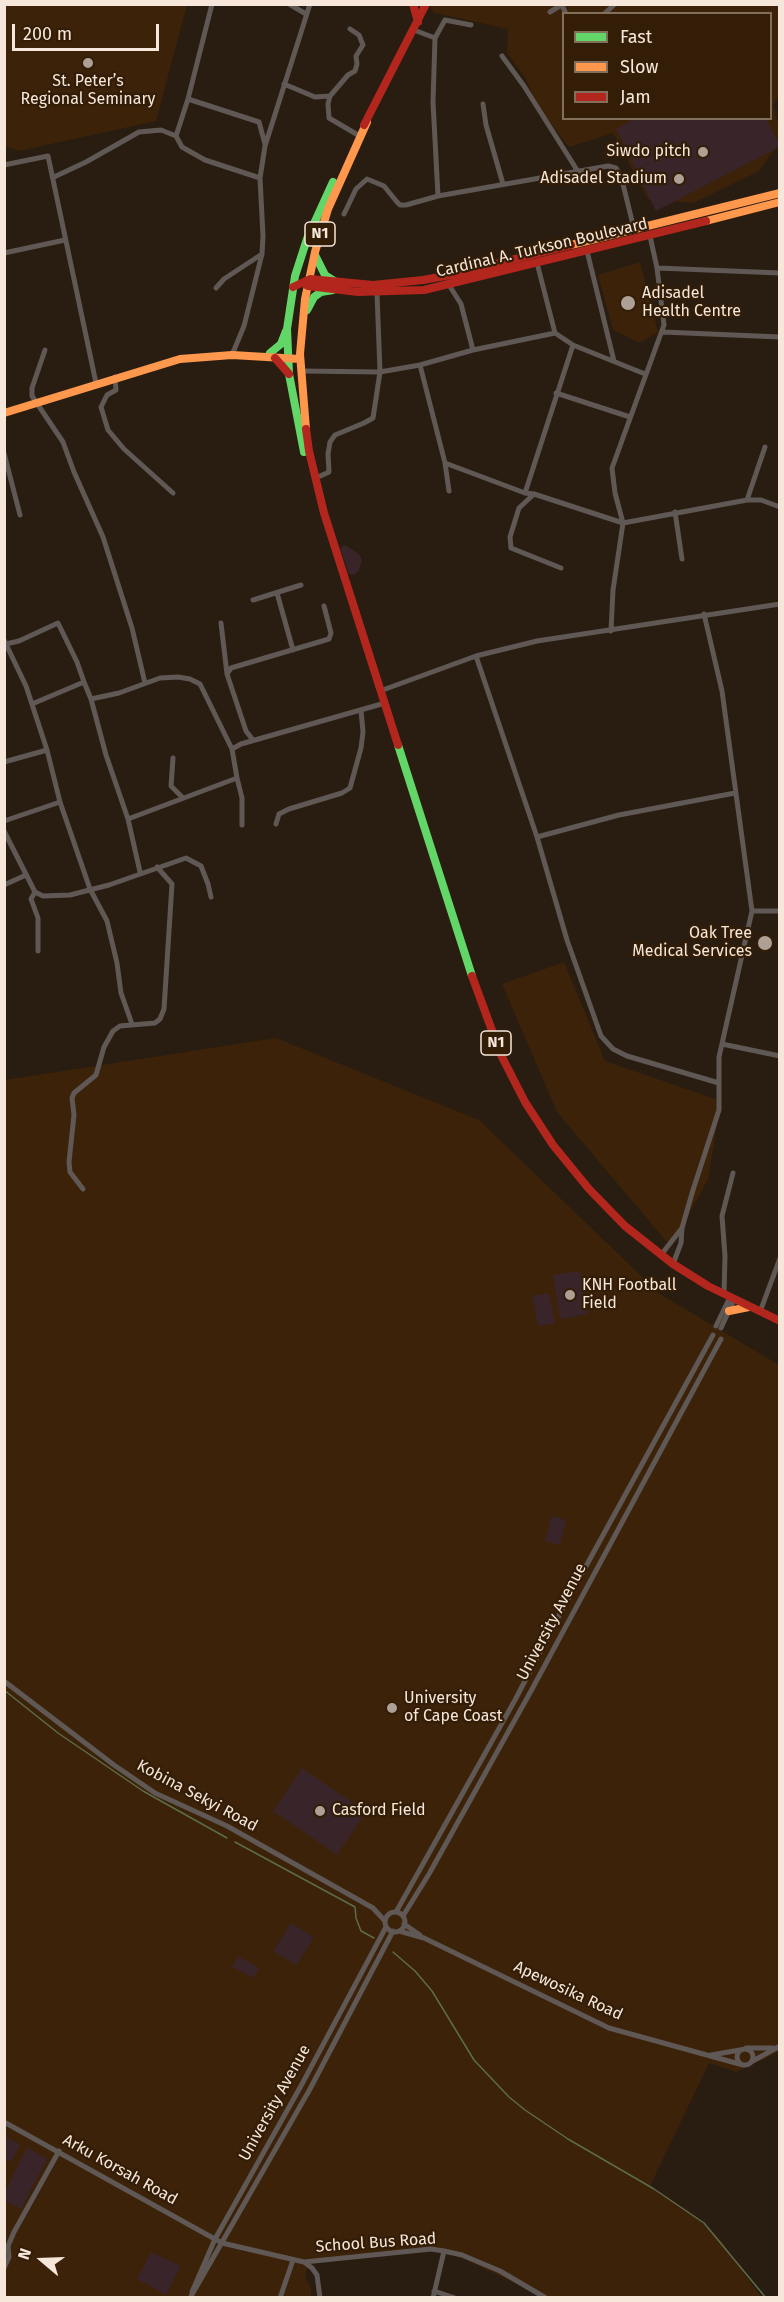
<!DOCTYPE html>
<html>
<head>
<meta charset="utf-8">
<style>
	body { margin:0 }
	#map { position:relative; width:784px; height:2302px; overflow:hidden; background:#291d11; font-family:"Fira Sans",sans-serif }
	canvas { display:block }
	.frame { position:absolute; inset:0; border:6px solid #f6e7da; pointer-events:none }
	.legend { position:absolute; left:562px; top:12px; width:210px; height:108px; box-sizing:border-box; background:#331d07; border:2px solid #816e5b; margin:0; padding:8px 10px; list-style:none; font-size:18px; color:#f6e7da }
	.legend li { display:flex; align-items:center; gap:12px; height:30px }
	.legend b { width:30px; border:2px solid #816e5b }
	.north { position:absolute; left:12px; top:2230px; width:60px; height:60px; -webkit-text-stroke:4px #331d07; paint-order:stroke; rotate:289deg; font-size:16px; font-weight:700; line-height:24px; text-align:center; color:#f6e7da }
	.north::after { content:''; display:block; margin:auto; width:21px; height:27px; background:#f6e7da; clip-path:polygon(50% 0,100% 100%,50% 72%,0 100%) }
	.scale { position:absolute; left:12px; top:24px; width:147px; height:27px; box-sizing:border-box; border:3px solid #f6e7da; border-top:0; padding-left:8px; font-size:18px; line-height:21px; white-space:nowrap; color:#f6e7da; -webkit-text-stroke:4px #331d07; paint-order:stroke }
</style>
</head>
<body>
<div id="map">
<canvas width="784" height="2302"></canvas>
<div class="frame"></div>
<ul class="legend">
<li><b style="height:8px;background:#63d668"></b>Fast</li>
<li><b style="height:8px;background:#ff974d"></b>Slow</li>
<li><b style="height:8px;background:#b3261e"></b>Jam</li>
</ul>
<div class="north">N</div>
<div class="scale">200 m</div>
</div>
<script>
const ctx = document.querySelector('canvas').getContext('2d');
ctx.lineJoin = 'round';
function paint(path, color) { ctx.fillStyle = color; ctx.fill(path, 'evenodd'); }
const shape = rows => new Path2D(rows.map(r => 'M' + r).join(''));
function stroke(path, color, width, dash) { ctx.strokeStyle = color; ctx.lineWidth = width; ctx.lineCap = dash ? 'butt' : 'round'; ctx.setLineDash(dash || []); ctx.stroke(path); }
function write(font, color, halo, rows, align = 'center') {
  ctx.font = font + ' "Fira Sans",sans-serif'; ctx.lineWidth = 4.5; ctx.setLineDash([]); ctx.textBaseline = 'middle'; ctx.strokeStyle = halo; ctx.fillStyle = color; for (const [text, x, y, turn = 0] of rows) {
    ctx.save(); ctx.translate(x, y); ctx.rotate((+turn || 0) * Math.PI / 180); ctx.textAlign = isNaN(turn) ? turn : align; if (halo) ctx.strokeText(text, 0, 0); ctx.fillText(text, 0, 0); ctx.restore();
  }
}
paint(shape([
	[431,4,779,5,779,95,773,105,779,127,779,142,759,171,693,203,648,199,613,133,569,147,541,111,524,76,507,53,508,29,435,13,431,9],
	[564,14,770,14,770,118,564,118],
	[4,5,187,5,156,121,19,151,5,146],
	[640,262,658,332,640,343,613,330,598,275],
	[564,962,605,1061,721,1101,708,1179,671,1247,557,1112,502,984],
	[276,1038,479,1120,660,1294,779,1365,779,2052,736,2072,709,2063,650,2186,691,2213,719,2238,761,2297,545,2297,438,2247,308,2262,305,2277,311,2289,311,2297,5,2298,5,1080]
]), '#3b2208');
paint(shape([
	[633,119,766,119,779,143,779,147,656,211,616,129],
	[345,545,359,554,362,560,359,570,354,575,349,574,340,548],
	[580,1271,588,1314,560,1319,553,1275],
	[549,1293,555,1323,538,1326,532,1296],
	[552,1516,566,1520,560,1545,545,1541],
	[302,1768,366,1812,337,1855,273,1811],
	[291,1923,314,1938,296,1965,273,1951],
	[238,1956,259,1968,253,1978,232,1967],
	[5,2136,20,2145,11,2162,5,2158],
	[27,2147,47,2159,21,2209,5,2201,5,2192],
	[151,2252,181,2266,166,2295,137,2279]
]), '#392429');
stroke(shape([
	[4,1690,58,1733,143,1791,227,1838],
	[235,1842,355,1907,356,1918,361,1931,374,1938],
	[393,1952,415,1971,432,1991,474,2060,509,2097,525,2110,568,2139,654,2189,704,2223,766,2298]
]), '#5d6c49', 1.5);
stroke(shape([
	[289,4,306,14],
	[562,5,566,14],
	[550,12,563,4],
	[604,14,615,4],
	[414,30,435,38,433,102,438,196],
	[435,38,445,20,471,25],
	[502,56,524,86,577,170],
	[284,84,315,97,330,96,348,75,355,71,357,64,356,56,363,45,359,35,350,29],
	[330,96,328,104,329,118,358,135],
	[188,99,259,122,265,144],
	[483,104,486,125,503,184],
	[176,136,182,147,205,160,260,178],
	[4,165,48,156,96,383],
	[54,177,86,162,139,132,161,130,176,136,188,99,212,4],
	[344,214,356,189,367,179,384,186,397,202,400,205,406,205,438,196,608,166,616,168,621,176,634,229],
	[587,251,614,361],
	[4,253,65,240],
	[657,268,780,273],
	[449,285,461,304,473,350],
	[216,288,224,279,262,254],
	[377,293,380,372,420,365,445,463,525,493,534,494,623,523,747,500,761,500,780,507],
	[663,332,780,337],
	[573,345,645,374],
	[45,350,32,388,32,396,63,442,74,472,103,537,132,628,145,683],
	[232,355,244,326,262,254,263,236,260,178,265,146,310,4],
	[420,365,473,350,555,333],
	[301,371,380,372,373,418,364,423,335,435,330,442,328,454,329,472,316,478],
	[115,377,116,390,107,395,101,407,108,430,124,449,173,493],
	[556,393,630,417],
	[4,453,20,515],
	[445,463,449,491],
	[525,493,573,345,555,333,537,263],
	[534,494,519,508,510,537,511,548,561,568],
	[747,500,765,447],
	[675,512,682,559],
	[277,593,293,650],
	[253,600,301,585],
	[221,623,227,674],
	[611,631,613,590,623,523,615,493,612,468,664,325,657,268,650,236],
	[4,640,26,686,47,750,60,802,90,889,107,921,117,963,121,993,132,1024],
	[6,644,19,641,58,623,77,662,84,682],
	[476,656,537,837,619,815,735,793],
	[380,691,476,656,537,641,780,604],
	[91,699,119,693,160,678,178,677,190,679,200,684,232,749],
	[32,704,84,682,91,699,106,755,128,819,140,872],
	[253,740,246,731,227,674,231,668,329,639,331,633,324,606],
	[173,758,171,786,183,798],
	[4,762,47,750],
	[237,778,242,798,242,825],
	[128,819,237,778,232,749,241,744,385,703],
	[4,821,60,802],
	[276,824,279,814,289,809,342,793,350,788,361,748,363,732,361,710],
	[4,831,35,892,43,896,70,895,109,885,186,858,201,866,208,884,211,897],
	[537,837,567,940,601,1036,613,1049,627,1056,719,1083],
	[4,885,26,875],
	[35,892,31,899,38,918,38,951],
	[752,911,780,911],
	[722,1044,780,1056],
	[83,1189,70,1172,69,1162,74,1115,72,1098,74,1093,96,1075,104,1047,113,1031,120,1026,155,1023,160,1019,164,1009,172,884,157,867],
	[661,1255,682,1228],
	[673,1264,681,1243,682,1228,693,1190,719,1110,719,1057,752,911,722,691,704,614],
	[724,1294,725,1256,722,1216,733,1173],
	[760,1312,780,1258],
	[716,1326,730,1297],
	[721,1328,734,1300],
	[4,1681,114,1765,155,1793,227,1826,373,1908,385,1921],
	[396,1912,515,1700,563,1608,713,1335],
	'385 1922a10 10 0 1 1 20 0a10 10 0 1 1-20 0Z',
	[403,1916,429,1874,531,1691,721,1339],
	[404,1924,420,1935],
	[399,1931,424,1938,609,2028,743,2065],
	[746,2048,773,2048],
	'737 2057a8 8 0 1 1 16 0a8 8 0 1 1-16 0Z',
	[711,2055,740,2050],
	[751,2062,780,2046],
	[4,2122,222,2243,304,2262,312,2268,317,2275,320,2298],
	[304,2262,431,2249,444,2251,462,2255,500,2271,546,2298],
	[4,2268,9,2257,8,2246,14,2232,59,2151],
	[434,2291,455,2298],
	[192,2292,215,2239,302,2084,386,1927],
	[190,2298,310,2089,393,1931],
	[280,2298,293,2260],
	[433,2298,444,2251]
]), '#5f5855', 5);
stroke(shape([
	[315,255,325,275,336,282],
	[307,310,314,297,321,292,333,290],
	[270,353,281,344,286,331],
	[304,452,289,374,287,329,295,276,307,239,333,182],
	[398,745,472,976]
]), '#63d668', 8);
stroke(shape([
	[706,221,780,202],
	[571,245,780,193],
	[4,413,180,359,232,355,300,359],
	[306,429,300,354,305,299,315,252,328,209,367,122],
	[729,1311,749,1307]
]), '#ff974d', 8);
stroke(shape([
	[413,4,418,22],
	[364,125,426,4],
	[303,283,308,286,358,292,424,290,706,221],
	[293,287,310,279,373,285,423,280,456,274,571,245],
	[275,358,289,374],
	[306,429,309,451,324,513,398,745],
	[472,976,501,1055,525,1102,553,1145,589,1189,625,1226,673,1264,708,1286,780,1321]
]), '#b3261e', 8);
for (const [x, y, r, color] of [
	[88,63,6,"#aea094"],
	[703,152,6,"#aea094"],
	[679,179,6,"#aea094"],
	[628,303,8,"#aea094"],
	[765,943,8,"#aea094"],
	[570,1295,6,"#aea094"],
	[392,1708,6,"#aea094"],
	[320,1811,6,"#aea094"]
]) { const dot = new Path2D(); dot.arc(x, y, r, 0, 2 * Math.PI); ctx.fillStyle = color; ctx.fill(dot); stroke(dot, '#331d07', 2); }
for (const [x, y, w] of [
	[320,234,30],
	[496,1043,30]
]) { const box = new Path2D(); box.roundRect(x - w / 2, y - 12, w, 24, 4.5); ctx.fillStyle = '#331d07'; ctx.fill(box); stroke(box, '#f6e7da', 1.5); }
write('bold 15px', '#f6e7da', null, [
	["N1",320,234],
	["N1",496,1043]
]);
write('16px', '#f6e7da', '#331d07', [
	["St. Peter’s",88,82,"center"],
	["Regional Seminary",88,100,"center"],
	["Siwdo pitch",691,152,"right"],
	["Adisadel Stadium",667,179,"right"],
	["Adisadel",642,294],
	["Health Centre",642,312],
	["Oak Tree",752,934,"right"],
	["Medical Services",752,952,"right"],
	["KNH Football",582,1286],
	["Field",582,1304],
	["University",404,1699],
	["of Cape Coast",404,1717],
	["Casford Field",332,1811]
], 'left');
write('16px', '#f6e7da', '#331d07', [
	["Cardinal A. Turkson Boulevard",542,248,-13],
	["University Avenue",552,1622,-62],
	["Kobina Sekyi Road",197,1796,28],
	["Apewosika Road",568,1991,25],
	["University Avenue",275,2103,-61],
	["Arku Korsah Road",120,2170,29],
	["School Bus Road",376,2243,-4]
]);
</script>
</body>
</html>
